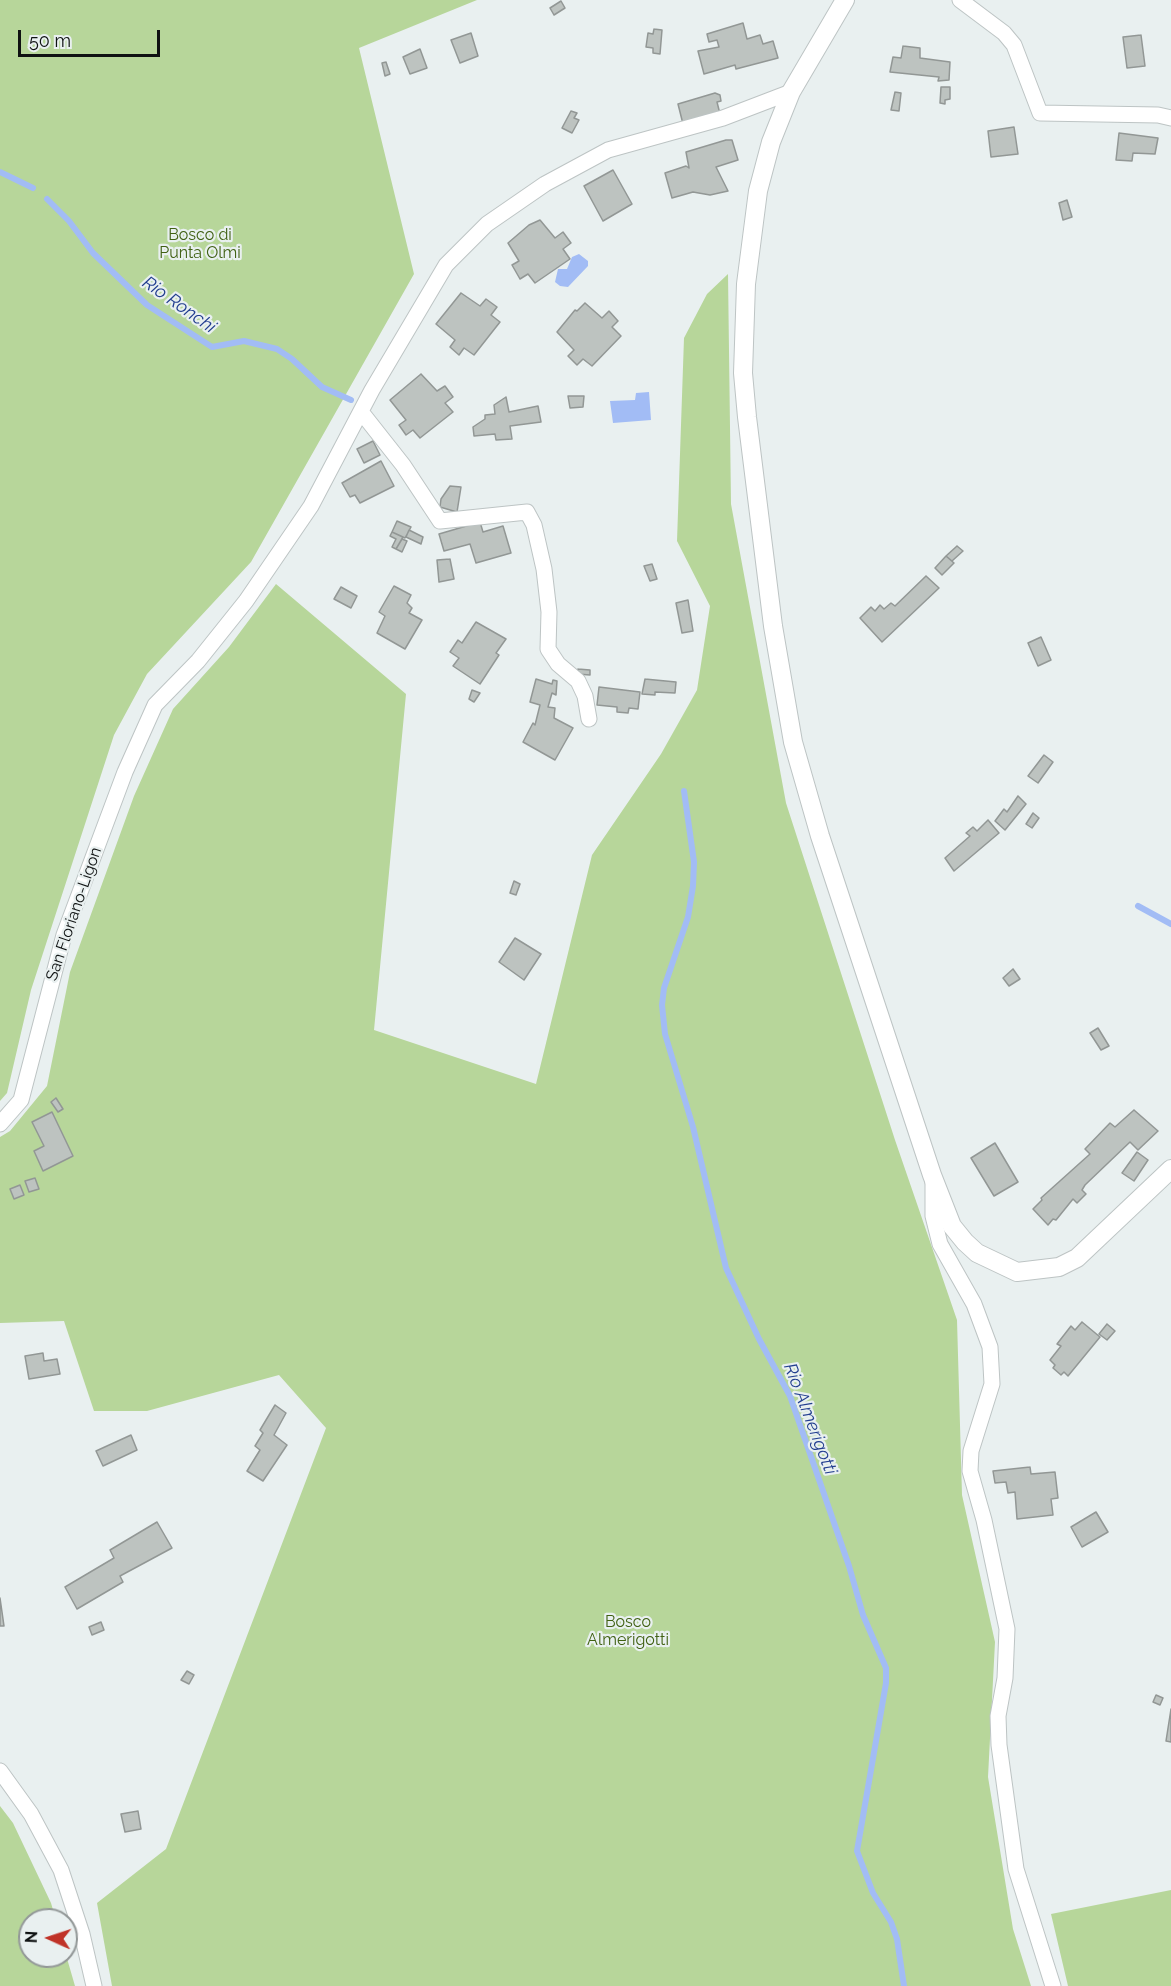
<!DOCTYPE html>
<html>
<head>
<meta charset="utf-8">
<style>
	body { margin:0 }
	#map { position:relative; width:1171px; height:1986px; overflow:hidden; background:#e9f0f0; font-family:Raleway,sans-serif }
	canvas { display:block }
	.north { position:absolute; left:18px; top:1908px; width:60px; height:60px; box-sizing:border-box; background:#e9f0f0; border:2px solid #929797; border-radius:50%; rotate:273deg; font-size:16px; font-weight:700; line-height:24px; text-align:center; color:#0f1212 }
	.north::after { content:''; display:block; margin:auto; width:21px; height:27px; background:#c03328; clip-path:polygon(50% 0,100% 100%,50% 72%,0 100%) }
	.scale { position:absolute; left:18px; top:30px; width:142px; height:27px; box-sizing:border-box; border:3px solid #0f1212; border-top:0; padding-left:8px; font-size:18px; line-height:21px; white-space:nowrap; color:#0f1212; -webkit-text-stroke:4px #e9f0f0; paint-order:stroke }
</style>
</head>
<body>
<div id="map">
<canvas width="1171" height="1986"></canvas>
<div class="north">N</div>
<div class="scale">50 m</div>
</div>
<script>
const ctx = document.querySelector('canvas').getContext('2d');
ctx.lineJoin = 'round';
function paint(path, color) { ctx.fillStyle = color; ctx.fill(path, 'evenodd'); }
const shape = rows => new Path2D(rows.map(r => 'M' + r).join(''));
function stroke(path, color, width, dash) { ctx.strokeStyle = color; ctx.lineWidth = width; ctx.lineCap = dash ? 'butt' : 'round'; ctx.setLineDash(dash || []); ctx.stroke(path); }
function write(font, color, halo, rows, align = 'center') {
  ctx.font = font + ' Raleway,sans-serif'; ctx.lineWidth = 4.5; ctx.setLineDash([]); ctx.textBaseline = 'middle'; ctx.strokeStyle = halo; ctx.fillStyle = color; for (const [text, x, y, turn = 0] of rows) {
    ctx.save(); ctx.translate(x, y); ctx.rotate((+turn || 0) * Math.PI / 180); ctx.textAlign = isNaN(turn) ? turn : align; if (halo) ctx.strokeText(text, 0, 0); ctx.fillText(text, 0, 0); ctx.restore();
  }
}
paint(shape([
	[0,0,477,0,359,48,414,274,251,562,147,674,114,735,31,990,7,1093,0,1101],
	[728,274,731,504,786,803,895,1140,957,1320,962,1495,995,1642,988,1777,1013,1929,1031,1986,112,1986,97,1903,166,1849,326,1428,279,1375,147,1411,94,1411,64,1321,0,1323,0,1137,10,1131,47,1086,70,972,134,796,173,709,229,647,276,584,406,694,374,1030,536,1084,592,855,661,754,697,690,710,606,677,541,684,338,707,294],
	[0,1806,13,1823,51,1903,56,1920,30,1920,30,1956,66,1955,75,1986,0,1986],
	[1171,1890,1171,1986,1068,1986,1051,1914]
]), '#b7d69a');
paint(shape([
	[579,254,588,261,588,266,568,287,560,286,555,282,558,269,567,269,572,257],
	[649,392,651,420,613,423,610,401,635,400,636,393]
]), '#a2bcf5');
stroke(shape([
	[0,172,33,188],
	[47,199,69,221,93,253,147,305,212,347,244,341,277,349,292,359,322,387,351,400],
	[684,791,694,862,693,886,688,917,664,988,662,1005,665,1034,693,1127,726,1268,759,1339,790,1396,849,1566,863,1615,886,1668,886,1683,857,1851,873,1893,891,1922,897,1939,904,1986],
	[1138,906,1171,924]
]), '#a2bcf5', 6);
const building = shape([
	[561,1,565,8,554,15,550,8,561,1],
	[743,23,747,39,760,35,763,44,773,41,778,58,736,69,735,65,704,74,698,51,719,47,717,40,709,42,707,34,743,23],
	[654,29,662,30,660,54,653,53,653,48,646,47,648,33,653,34,654,29],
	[471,33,478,56,460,63,451,40,471,33],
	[1141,35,1145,66,1127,68,1123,37,1141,35],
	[903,46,920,48,920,58,950,62,949,80,938,81,939,77,890,72,893,57,901,58,903,46],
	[420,49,427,68,410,74,403,57,420,49],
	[386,62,390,74,385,76,382,63,386,62],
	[941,87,950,87,950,99,945,100,945,104,940,103,941,87],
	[895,92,901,93,899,111,891,110,895,92],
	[715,93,720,95,721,101,717,102,720,114,683,124,678,104,715,93],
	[571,111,577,113,574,118,579,120,572,133,562,128,571,111],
	[1014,127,1018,154,991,157,988,131,1014,127],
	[1119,133,1158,138,1155,154,1133,153,1132,161,1116,160,1119,133],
	[726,140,732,140,738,160,716,167,728,191,710,195,693,192,672,198,665,173,686,166,689,168,686,152,726,140],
	[613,170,632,204,603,221,584,186,613,170],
	[1067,200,1072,217,1063,220,1059,203,1067,200],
	[540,220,555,238,563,232,571,243,563,249,570,259,535,283,528,274,520,279,512,265,519,261,508,243,529,225,540,220],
	[461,293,480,306,486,299,497,307,491,315,500,322,474,355,464,348,459,355,450,347,455,340,436,324,461,293],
	[585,303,602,318,609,311,618,321,612,327,621,336,592,366,583,359,577,365,568,356,574,350,557,332,575,310,577,311,585,303],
	[421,374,437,391,445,386,453,397,445,403,453,412,420,438,413,430,406,435,399,425,406,420,390,400,421,374],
	[568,396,584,396,583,407,570,408,568,396],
	[506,397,509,412,538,406,541,422,510,426,512,439,496,440,495,434,474,436,473,427,485,419,485,415,495,414,494,405,506,397],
	[373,441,380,455,364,463,357,449,373,441],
	[381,461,394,486,360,503,355,495,350,497,342,483,381,461],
	[450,486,461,487,457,512,440,507,441,499,450,486],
	[397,521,411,527,405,538,392,532,397,521],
	[480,522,483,532,503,526,511,553,476,563,470,544,444,551,439,534,480,522],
	[409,530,423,537,421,544,406,537,409,530],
	[392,532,403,537,396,549,392,547,396,539,390,536,392,532],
	[402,539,407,541,402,552,396,549,402,539],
	[957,546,963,551,952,561,946,556,957,546],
	[946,556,954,563,942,575,935,568,946,556],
	[450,559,454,579,439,582,437,560,450,559],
	[652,564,657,579,650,581,644,566,652,564],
	[926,576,939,588,882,642,860,618,871,607,875,611,880,605,884,609,891,603,895,606,926,576],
	[394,586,411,595,407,603,412,608,409,613,422,620,405,649,377,633,385,616,379,612,394,586],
	[341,587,357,596,351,608,334,599,341,587],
	[688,600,693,631,682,633,676,603,688,600],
	[476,622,506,639,496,653,499,655,480,684,453,666,459,658,450,652,458,640,462,643,476,622],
	[1041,637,1051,660,1038,666,1028,643,1041,637],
	[578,669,590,670,590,675,577,674,578,669],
	[536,679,552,684,553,680,557,681,556,695,552,693,548,707,555,708,554,718,573,728,555,760,523,742,533,723,535,725,540,705,530,702,536,679],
	[645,679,676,682,675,693,655,692,655,695,642,694,645,679],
	[599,687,640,692,638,709,629,708,628,713,617,712,617,707,597,705,599,687],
	[472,690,480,693,474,702,469,699,472,690],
	[1044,755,1053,762,1038,783,1028,776,1044,755],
	[1018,796,1026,804,1005,830,995,821,1004,809,1007,812,1018,796],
	[1033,813,1039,818,1032,828,1026,824,1033,813],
	[988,820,999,833,954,871,945,858,970,836,966,833,973,827,977,831,988,820],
	[514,881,520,884,516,895,510,893,514,881],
	[515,938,541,954,524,980,499,962,515,938],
	[1013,969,1020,979,1009,986,1003,978,1013,969],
	[1098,1028,1109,1046,1101,1050,1090,1033,1098,1028],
	[56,1098,63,1109,58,1112,51,1102,56,1098],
	[1134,1110,1158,1131,1138,1150,1130,1142,1085,1185,1082,1190,1086,1194,1077,1203,1073,1199,1056,1220,1053,1219,1048,1225,1033,1209,1042,1200,1041,1198,1090,1154,1085,1149,1110,1123,1115,1127,1134,1110],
	[52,1112,73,1156,43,1171,34,1151,44,1146,32,1122,52,1112],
	[995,1143,1018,1182,994,1196,971,1158,995,1143],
	[1137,1152,1148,1160,1134,1181,1122,1173,1137,1152],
	[35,1178,39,1189,29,1192,25,1181,35,1178],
	[20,1185,24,1195,14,1199,10,1189,20,1185],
	[1082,1322,1100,1337,1068,1376,1064,1372,1061,1375,1053,1368,1055,1365,1050,1360,1061,1346,1057,1344,1071,1326,1075,1330,1082,1322],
	[1107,1324,1115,1331,1107,1340,1099,1334,1107,1324],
	[43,1353,44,1361,57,1359,60,1374,29,1379,25,1356,43,1353],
	[275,1405,286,1413,274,1435,287,1445,263,1481,247,1471,260,1450,255,1446,263,1433,260,1430,275,1405],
	[131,1435,137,1450,103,1466,96,1451,131,1435],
	[1030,1467,1031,1474,1055,1472,1058,1498,1051,1499,1053,1515,1017,1519,1015,1492,1008,1493,1006,1482,995,1483,993,1471,1030,1467],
	[1096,1512,1108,1532,1082,1547,1071,1527,1096,1512],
	[157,1522,172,1548,120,1576,123,1582,77,1609,65,1587,114,1558,110,1550,157,1522],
	[0,1598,4,1626,0,1626,0,1598],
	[101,1622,104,1630,92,1635,89,1627,101,1622],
	[187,1671,194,1675,189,1684,181,1680,187,1671],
	[1156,1695,1163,1698,1160,1705,1153,1702,1156,1695],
	[1171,1709,1171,1742,1166,1741,1171,1709],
	[138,1811,141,1829,125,1832,121,1814,138,1811]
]);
paint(building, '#bdc3c0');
stroke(building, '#929795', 1.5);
const minor = shape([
	[960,0,1004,33,1014,45,1040,113,1158,115,1171,118],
	[362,413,403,465,440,521,527,512,534,525,544,569,549,612,548,649,558,664,578,681,585,696,589,719],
	[0,1124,21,1100,64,935,125,772,155,705,198,661,246,601,311,506,372,390,446,265,487,224,545,184,608,150,723,118,791,92],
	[933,1181,933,1216,940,1244,974,1304,990,1347,992,1384,971,1451,970,1471,984,1520,1007,1629,1005,1678,998,1716,999,1745,1016,1869,1053,1986],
	[0,1771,31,1814,61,1870,82,1934,94,1986]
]);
const tertiary = shape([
	[845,0,791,92,771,142,758,191,746,284,743,373,747,417,773,626,793,742,820,836,932,1175,952,1226,965,1242,977,1253,1017,1272,1059,1267,1077,1258,1171,1169]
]);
stroke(minor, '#bdc4c4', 17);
stroke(tertiary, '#bdc4c4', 20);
stroke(minor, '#fff', 15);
stroke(tertiary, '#fff', 18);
write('16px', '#406113', '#e9f0f0', [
	["Bosco di",200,235],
	["Punta Olmi",200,253],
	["Bosco",628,1622],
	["Almerigotti",628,1640]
]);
write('16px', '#0f1212', '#e9f0f0', [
	["San Floriano-Ligon",74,914,-71]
]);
write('italic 18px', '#223e8f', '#e9f0f0', [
	["Rio Ronchi",179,305,35],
	["Rio Almerigotti",810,1419,69]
]);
</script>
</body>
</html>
